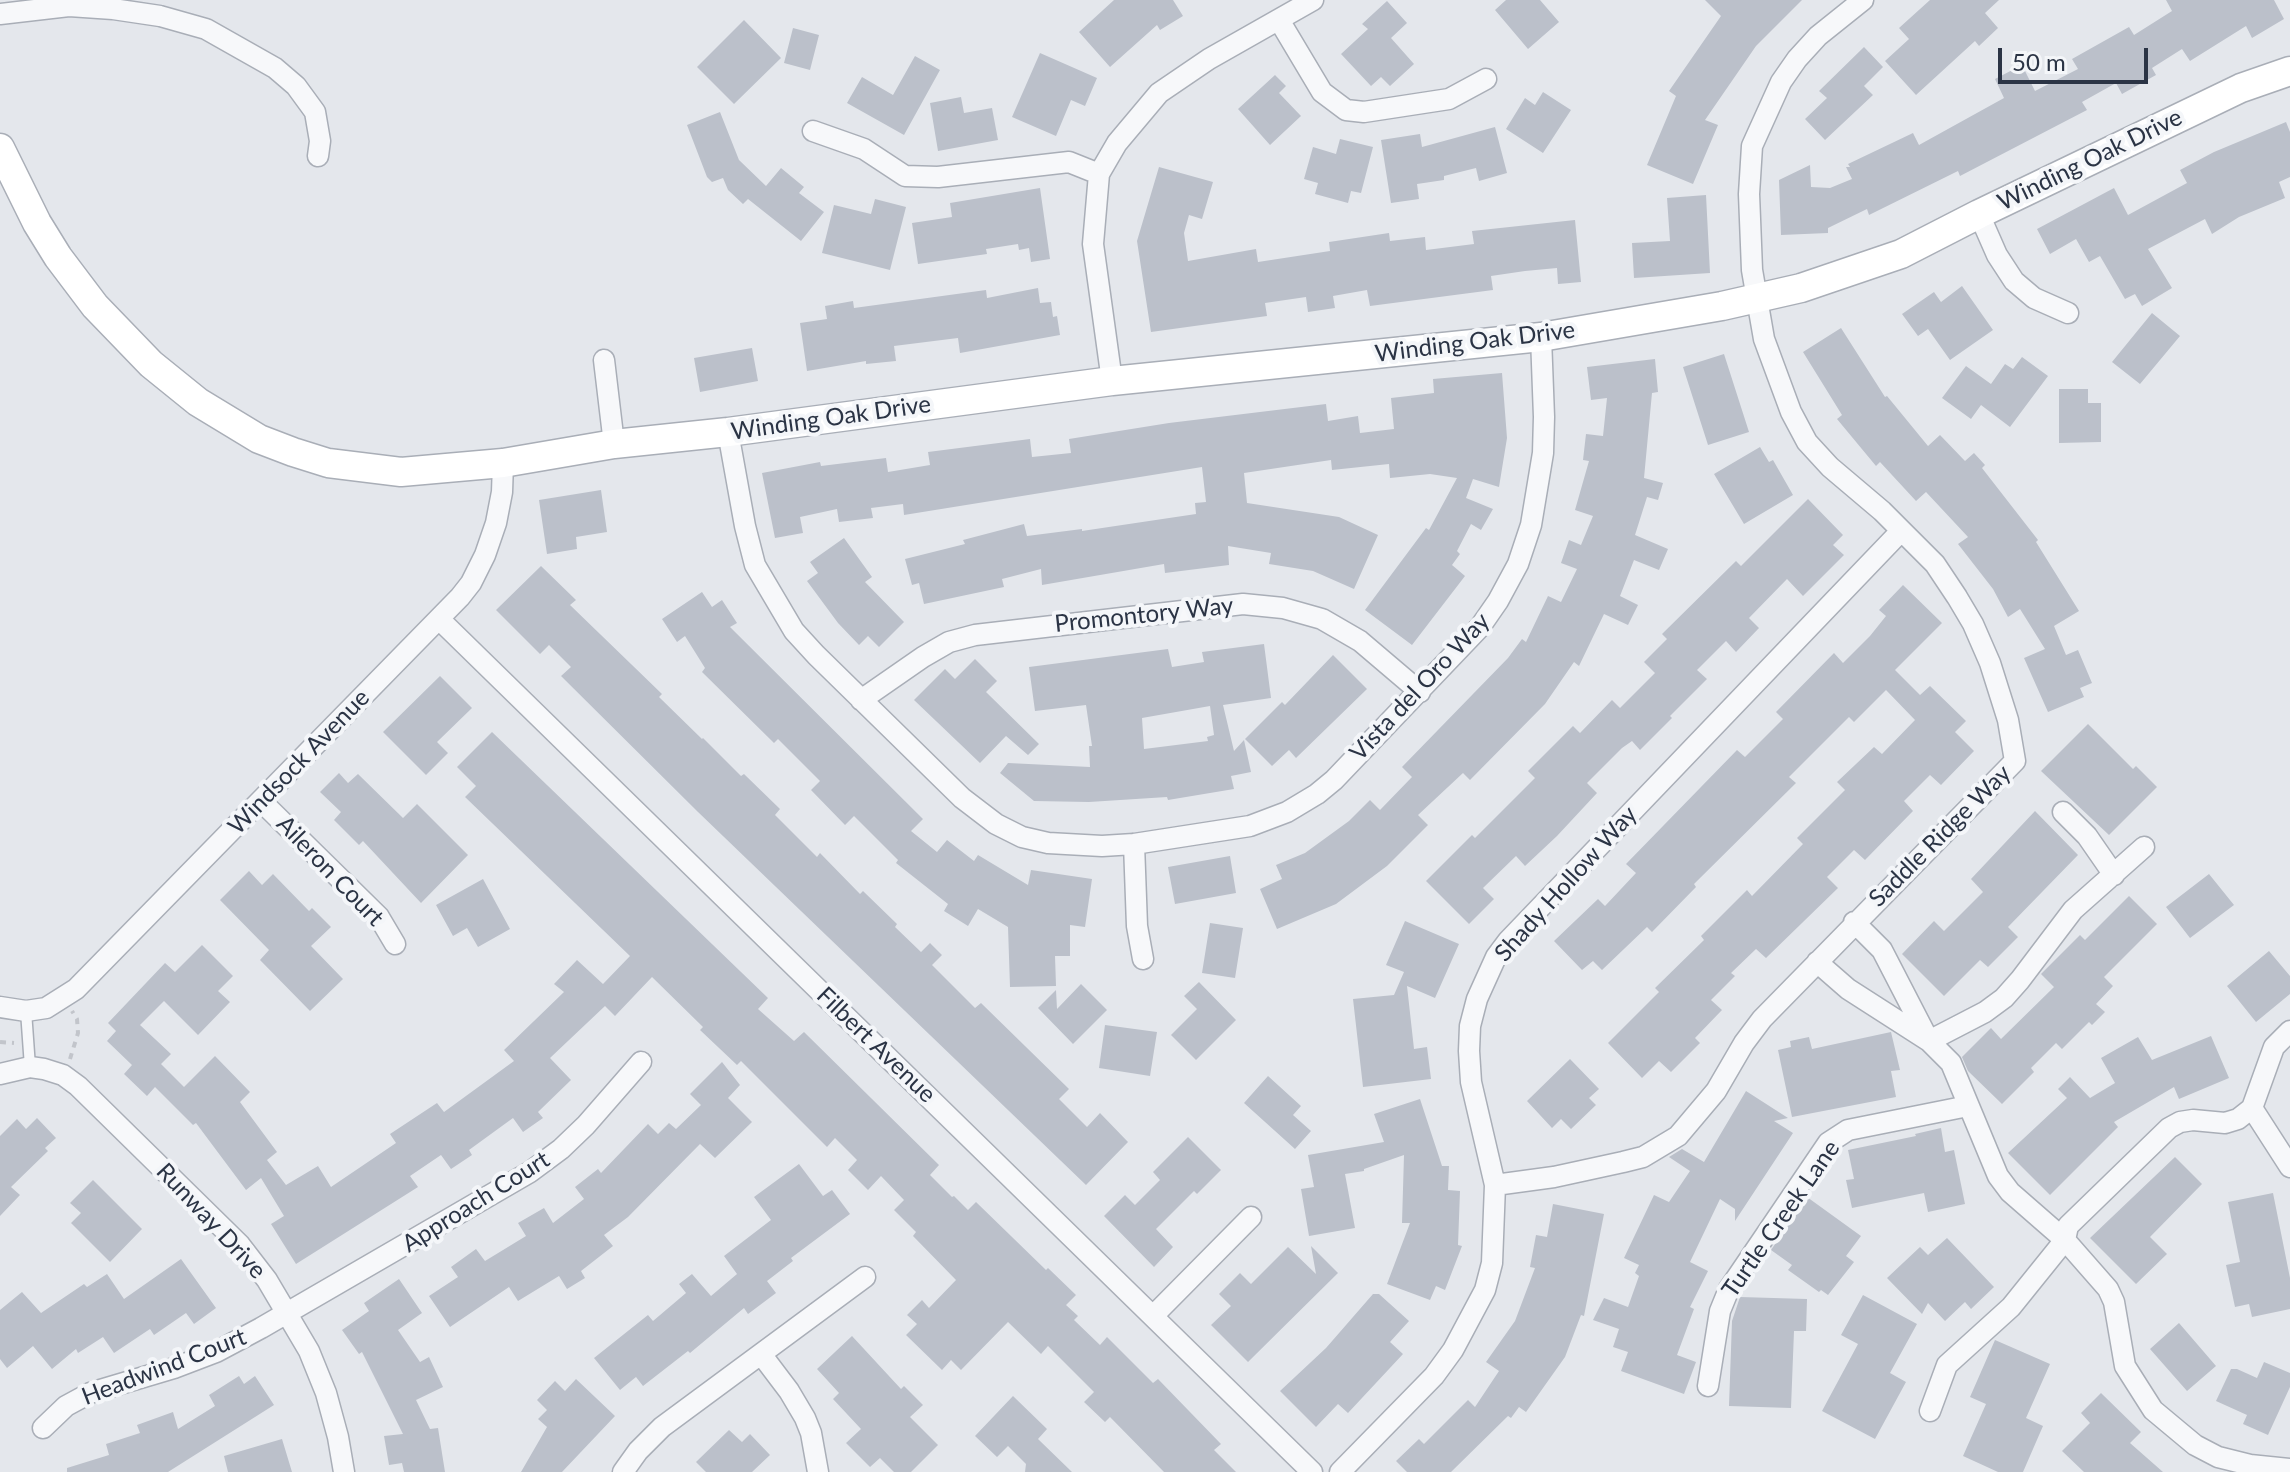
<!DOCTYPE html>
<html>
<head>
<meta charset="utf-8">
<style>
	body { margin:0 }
	#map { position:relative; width:2290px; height:1472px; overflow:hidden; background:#e4e7ec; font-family:Lato,sans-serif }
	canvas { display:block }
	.scale { position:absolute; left:1998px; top:48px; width:150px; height:36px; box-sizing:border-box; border:4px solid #2b3445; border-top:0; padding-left:10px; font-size:24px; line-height:28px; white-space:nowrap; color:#2b3445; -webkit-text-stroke:6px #f4f6f9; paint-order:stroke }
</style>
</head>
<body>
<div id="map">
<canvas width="2290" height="1472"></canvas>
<div class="scale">50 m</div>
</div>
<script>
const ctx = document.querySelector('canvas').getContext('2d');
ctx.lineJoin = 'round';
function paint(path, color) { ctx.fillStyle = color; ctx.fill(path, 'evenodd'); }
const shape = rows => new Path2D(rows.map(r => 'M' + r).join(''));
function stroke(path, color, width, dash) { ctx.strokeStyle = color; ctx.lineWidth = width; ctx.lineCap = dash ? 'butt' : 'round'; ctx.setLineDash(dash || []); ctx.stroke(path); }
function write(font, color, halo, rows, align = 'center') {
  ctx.font = font + ' Lato,sans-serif'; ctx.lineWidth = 8; ctx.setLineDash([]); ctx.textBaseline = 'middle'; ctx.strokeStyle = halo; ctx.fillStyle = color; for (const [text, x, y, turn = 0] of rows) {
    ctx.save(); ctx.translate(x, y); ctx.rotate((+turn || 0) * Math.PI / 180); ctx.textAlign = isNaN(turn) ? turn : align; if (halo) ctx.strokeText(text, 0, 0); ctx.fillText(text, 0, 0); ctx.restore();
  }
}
paint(shape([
	[1114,0,1173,0,1183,16,1160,30,1157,25,1110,67,1079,32],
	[1506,0,1540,0,1559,22,1528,49,1495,10],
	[1705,0,1802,0,1756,46,1705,120,1718,125,1693,184,1647,165,1676,96,1669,91,1721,16],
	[1930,0,1999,0,1985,13,1998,28,1979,46,1975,41,1916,95,1885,61,1909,39,1899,28],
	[2166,0,2274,0,2284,19,2252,38,2246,26,2190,61,2182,49,2152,68,2156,75,2122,94,2116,83,2082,102,2087,110,1960,176,1958,171,1869,215,1867,209,1828,228,1828,233,1781,235,1779,180,1810,165,1811,187,1830,188,1852,179,1846,167,1850,167,1848,164,1913,133,1919,145,2004,98,1995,79,2022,65,2035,91,2078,69,2072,59,2129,27,2134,35,2172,11],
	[1387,1,1407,23,1391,38,1414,64,1390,86,1381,77,1371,86,1341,54,1368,29,1362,24],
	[744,20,781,58,734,104,697,67],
	[793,28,819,35,810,70,784,63],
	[1864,47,1883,67,1864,86,1873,95,1825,140,1805,119,1827,98,1819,91],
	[1040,53,1097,78,1085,106,1071,100,1056,136,1012,117],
	[915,56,940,70,904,135,847,103,862,77,893,95],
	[1275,75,1286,86,1279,93,1301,116,1270,145,1238,109],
	[1543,92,1571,110,1543,153,1506,129,1525,98,1535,105],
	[961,97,964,113,992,108,998,140,938,151,930,103],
	[720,112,739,160,766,186,781,168,804,187,799,193,824,212,801,241,748,199,743,204,728,190,723,178,712,182,707,177,687,125],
	[2286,122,2290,132,2290,177,2279,182,2285,198,2239,217,2212,234,2205,219,2148,249,2172,288,2142,306,2135,294,2125,299,2100,256,2089,262,2076,239,2050,254,2037,229,2114,188,2128,215,2187,183,2180,170,2214,152],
	[1495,127,1507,173,1479,181,1476,168,1444,176,1444,180,1417,184,1419,199,1391,203,1381,140,1420,134,1422,147],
	[1340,139,1373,147,1361,193,1351,191,1348,203,1315,194,1318,183,1304,179,1313,147,1336,154],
	[1159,167,1213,182,1202,219,1189,215,1184,233,1188,261,1256,249,1258,262,1330,251,1329,242,1389,233,1390,241,1425,237,1426,250,1474,244,1472,231,1575,220,1581,282,1558,284,1557,268,1525,271,1491,276,1493,290,1370,306,1367,290,1333,296,1335,308,1308,312,1306,297,1265,303,1267,316,1151,332,1137,241],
	[1040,188,1050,259,1031,262,1029,248,1019,250,1018,244,986,249,987,254,918,264,912,223,952,217,950,203],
	[1706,195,1710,273,1634,278,1632,243,1670,241,1667,198],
	[875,199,906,207,890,270,822,253,834,205,871,214],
	[1962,286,1993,330,1950,360,1928,329,1918,336,1902,314,1934,292,1941,302],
	[1038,288,1040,303,1051,302,1053,317,1057,316,1060,335,960,353,958,338,894,346,896,361,866,364,866,361,807,371,800,323,827,319,825,306,853,301,854,308,986,290,987,298],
	[2152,313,2180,336,2140,384,2112,362],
	[1841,328,1885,397,1887,396,1928,446,1940,435,1965,461,1974,453,1985,465,1982,468,2038,540,2036,542,2079,611,2054,626,2066,655,2078,650,2092,683,2080,688,2084,697,2048,712,2024,658,2045,649,2020,609,2008,617,1993,589,1958,544,1968,537,1926,492,1916,501,1880,462,1876,466,1837,419,1842,415,1803,352],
	[752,348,758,381,700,392,694,358],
	[1724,354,1749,432,1708,445,1683,367],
	[2022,357,2048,376,2010,427,1981,405,1971,419,1942,398,1966,366,1991,384,2005,364,2013,369],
	[1655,359,1658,392,1652,393,1644,478,1663,483,1658,500,1647,497,1635,535,1668,549,1659,570,1634,560,1620,596,1638,605,1628,625,1604,614,1579,666,1574,662,1545,704,1470,780,1463,773,1418,815,1428,825,1387,866,1336,904,1277,929,1260,889,1282,879,1276,865,1305,853,1349,821,1370,800,1380,810,1412,777,1402,767,1508,658,1522,639,1526,642,1548,596,1561,602,1577,569,1561,563,1569,540,1581,545,1593,516,1575,510,1589,461,1583,460,1586,434,1603,436,1607,398,1591,400,1587,367],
	[1502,373,1507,438,1499,487,1473,479,1466,498,1493,509,1481,530,1471,524,1457,551,1460,554,1452,565,1465,576,1412,645,1365,610,1426,528,1429,530,1457,478,1430,474,1390,478,1389,464,1332,470,1331,460,1244,473,1247,503,1339,517,1378,535,1354,589,1313,571,1269,564,1271,553,1228,546,1229,565,1165,573,1164,564,1042,585,1041,569,1002,579,1004,587,924,604,919,583,912,585,905,559,965,544,963,540,1024,524,1027,536,1082,529,1082,531,1196,514,1195,503,1206,502,1202,467,904,515,903,504,871,508,873,518,839,522,837,509,800,517,803,533,775,538,762,473,820,462,821,466,886,458,888,472,930,465,928,452,1030,439,1032,457,1071,453,1069,439,1169,423,1326,404,1328,421,1358,416,1360,433,1394,429,1391,398,1434,393,1433,379],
	[2059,389,2088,389,2088,403,2101,403,2101,442,2059,443],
	[1760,447,1769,462,1773,460,1793,495,1744,524,1714,474],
	[601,490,607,532,576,537,577,549,547,554,539,500],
	[1808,499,1843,535,1833,545,1844,555,1803,596,1787,579,1749,618,1759,628,1736,652,1726,641,1697,670,1707,679,1670,716,1672,718,1640,750,1632,741,1622,748,1587,783,1597,793,1557,836,1525,866,1516,856,1483,888,1494,899,1469,924,1426,881,1472,835,1475,838,1535,778,1528,771,1573,726,1580,733,1612,700,1620,708,1655,673,1644,662,1667,639,1662,634,1736,561,1741,566],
	[844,538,872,577,865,582,904,622,879,647,868,636,859,645,838,623,807,581,818,573,810,562],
	[541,566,576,600,570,605,662,694,659,697,702,739,703,738,741,776,744,774,780,809,775,815,817,857,820,853,860,894,863,891,897,924,895,927,921,952,930,943,942,955,932,965,975,1008,981,1003,1069,1089,1059,1099,1087,1127,1100,1113,1128,1142,1086,1185,698,812,561,676,571,667,549,645,540,654,496,610],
	[1903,585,1942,623,1895,670,1920,695,1930,686,1966,721,1955,732,1974,751,1941,785,1930,775,1904,801,1913,811,1865,860,1854,850,1827,877,1838,888,1766,958,1756,949,1731,973,1735,976,1711,1000,1722,1010,1695,1038,1700,1043,1671,1072,1659,1061,1642,1078,1608,1043,1659,992,1655,988,1704,940,1701,936,1747,890,1752,896,1803,844,1797,838,1845,790,1837,782,1874,747,1882,754,1915,720,1886,690,1854,722,1849,717,1789,777,1796,783,1694,884,1696,887,1652,932,1647,927,1602,970,1593,961,1582,970,1554,941,1598,899,1605,906,1636,873,1626,864,1737,750,1745,757,1783,719,1776,712,1834,653,1843,663,1870,636,1886,616,1879,610],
	[702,592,712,607,722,600,737,623,730,627,923,819,911,831,937,852,947,840,974,861,978,855,1028,885,1031,870,1092,879,1085,927,1070,925,1070,956,1055,956,1056,986,1010,987,1008,927,978,909,968,926,944,911,948,904,896,863,898,860,854,816,845,825,811,790,820,781,778,739,774,743,702,672,705,668,685,636,677,642,662,619],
	[1264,644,1271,698,1223,705,1234,751,1244,740,1251,772,1231,776,1234,789,1168,800,1167,797,1089,802,1034,801,1000,773,1008,763,1090,767,1089,746,1092,746,1086,705,1035,711,1029,667,1168,649,1172,667,1204,662,1202,652],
	[1210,706,1214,735,1207,737,1208,741,1144,749,1142,718],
	[1333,655,1367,689,1296,758,1289,750,1272,766,1245,739,1282,702,1285,705],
	[975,659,997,681,986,692,1039,744,1028,755,1006,736,980,763,914,700,945,669,955,679],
	[440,676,472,708,437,742,448,753,426,775,383,732],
	[2088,724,2133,769,2136,766,2157,787,2109,835,2041,771],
	[492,732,768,998,758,1009,794,1041,804,1032,939,1165,930,1175,952,1197,954,1196,968,1210,976,1202,1046,1270,1048,1268,1076,1295,1066,1305,1078,1316,1074,1320,1100,1345,1107,1337,1153,1383,1158,1379,1221,1444,1214,1450,1236,1472,1164,1472,1110,1417,1105,1422,1084,1402,1094,1392,1048,1346,1041,1354,1008,1322,961,1370,951,1360,942,1370,906,1335,917,1324,907,1315,922,1300,929,1308,956,1280,913,1236,916,1232,894,1210,904,1200,881,1176,868,1190,848,1170,857,1160,835,1138,827,1147,741,1061,737,1065,700,1030,703,1027,652,977,615,1016,605,1006,550,1058,571,1080,538,1112,543,1118,523,1132,513,1118,469,1150,472,1155,451,1169,441,1155,410,1176,418,1187,296,1264,271,1224,284,1216,261,1178,246,1190,196,1123,193,1125,155,1087,147,1096,124,1074,132,1065,107,1041,116,1031,108,1023,165,963,175,972,202,945,233,976,218,991,230,1002,198,1035,164,1001,140,1025,171,1054,161,1064,184,1087,215,1056,250,1092,240,1102,277,1152,267,1160,286,1185,318,1166,331,1187,396,1143,390,1134,437,1103,444,1112,514,1061,504,1050,564,992,554,984,577,960,603,984,630,956,465,797,476,786,457,767],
	[339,773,348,783,358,774,403,818,417,804,468,855,421,903,363,841,359,845,334,820,341,812,320,792],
	[2035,811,2078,855,2008,927,2018,937,1988,967,1980,960,1944,996,1902,954,1934,921,1944,931,1983,892,1971,879],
	[1230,856,1236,893,1175,904,1168,867],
	[249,871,262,885,273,874,309,911,312,908,331,927,311,946,343,979,310,1011,260,960,269,950,220,900],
	[2209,874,2234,905,2190,938,2166,907],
	[483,879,510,929,478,947,467,928,453,936,436,905],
	[2129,896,2157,924,2104,977,2113,986,2096,1004,2105,1012,2092,1025,2089,1022,2062,1049,2056,1043,2031,1068,2034,1072,2002,1104,1968,1071,1962,1057,1991,1028,2001,1039,2054,987,2041,974,2080,935,2085,940],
	[1405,921,1459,944,1435,998,1407,986,1414,1049,1427,1047,1431,1079,1363,1087,1353,999,1394,995,1404,972,1386,965],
	[1210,923,1243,928,1235,978,1202,973],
	[2269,951,2290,976,2290,994,2256,1022,2227,986],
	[1199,982,1236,1020,1196,1060,1171,1035,1197,1009,1184,996],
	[1081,984,1107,1010,1073,1044,1038,1008,1056,990,1057,1009],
	[1105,1025,1157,1032,1150,1076,1099,1068],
	[1891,1032,1900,1070,1891,1071,1896,1097,1792,1117,1778,1050,1791,1047,1790,1041,1809,1037,1812,1049],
	[2211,1036,2229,1078,2179,1099,2174,1087,2114,1122,2118,1127,2050,1195,2008,1153,2067,1098,2058,1089,2070,1077,2090,1098,2115,1083,2101,1058,2138,1037,2152,1060],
	[1570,1059,1599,1089,1589,1098,1596,1105,1571,1129,1561,1119,1552,1128,1527,1101],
	[722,1062,740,1085,728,1098,752,1122,715,1158,700,1144,628,1217,604,1235,613,1246,581,1271,585,1278,567,1289,559,1276,518,1301,509,1287,450,1327,429,1296,458,1277,451,1267,476,1249,485,1261,526,1236,518,1223,544,1208,553,1223,584,1199,575,1187,598,1169,601,1173,648,1124,658,1134,669,1123,676,1129,701,1105,690,1094],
	[1268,1076,1301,1106,1293,1115,1311,1131,1295,1149,1244,1103],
	[1746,1091,1788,1118,1774,1121,1793,1133,1735,1221,1735,1209,1720,1199,1690,1262,1708,1271,1690,1307,1694,1309,1677,1355,1696,1362,1684,1394,1621,1371,1628,1352,1613,1347,1619,1329,1593,1320,1604,1298,1628,1307,1639,1276,1635,1273,1639,1265,1624,1258,1654,1195,1669,1202,1690,1171,1669,1157,1682,1149,1704,1162],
	[1420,1099,1442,1166,1449,1166,1448,1190,1460,1191,1458,1245,1462,1246,1445,1290,1436,1286,1430,1300,1387,1284,1410,1223,1402,1223,1404,1155,1364,1169,1364,1171,1345,1174,1355,1228,1309,1236,1301,1189,1314,1187,1308,1155,1384,1142,1374,1114],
	[37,1118,56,1138,45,1148,48,1151,11,1187,20,1195,0,1216,0,1136,17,1119,26,1129],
	[1941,1128,1945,1152,1954,1150,1965,1204,1928,1212,1924,1193,1852,1208,1846,1180,1854,1179,1848,1150,1916,1136,1915,1134],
	[1188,1137,1221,1170,1197,1194,1194,1191,1156,1229,1173,1247,1154,1267,1104,1216,1125,1195,1135,1205,1160,1180,1153,1172],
	[2175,1157,2202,1184,2150,1237,2167,1254,2136,1284,2090,1238],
	[799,1164,823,1196,832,1190,850,1214,791,1258,793,1261,767,1281,776,1293,748,1314,744,1308,690,1353,688,1351,643,1386,636,1377,620,1390,594,1358,648,1315,653,1321,686,1293,679,1284,692,1274,711,1296,737,1274,724,1256,771,1220,754,1197],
	[93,1180,142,1229,110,1262,71,1223,81,1213,70,1203],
	[2273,1193,2290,1278,2290,1309,2252,1317,2249,1304,2235,1307,2226,1265,2240,1262,2228,1202],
	[1807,1197,1861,1236,1846,1256,1854,1262,1828,1295,1821,1290,1819,1292,1788,1270,1792,1265,1771,1250],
	[1553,1204,1604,1214,1584,1316,1581,1315,1565,1357,1526,1412,1519,1407,1511,1418,1508,1416,1451,1472,1407,1472,1396,1461,1419,1439,1424,1444,1468,1400,1475,1407,1499,1371,1486,1362,1515,1321,1535,1268,1530,1267,1536,1235,1547,1237],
	[1947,1238,1994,1287,1971,1309,1965,1302,1945,1321,1928,1303,1922,1314,1887,1278,1920,1247,1928,1255],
	[1311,1246,1338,1273,1248,1362,1211,1325,1231,1306,1219,1294,1240,1273,1251,1284,1288,1247,1316,1274],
	[181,1259,216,1308,194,1324,186,1313,154,1335,150,1329,114,1353,103,1337,78,1353,76,1349,52,1369,33,1346,7,1368,0,1359,0,1310,22,1292,41,1313,84,1284,87,1287,107,1274,124,1299],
	[399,1279,422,1313,398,1330,420,1362,429,1357,443,1387,416,1400,430,1429,438,1428,445,1472,404,1472,402,1463,389,1465,384,1436,403,1434,362,1352,359,1354,342,1330,369,1311,364,1303],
	[1373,1294,1379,1294,1409,1321,1390,1342,1403,1354,1348,1413,1338,1404,1316,1427,1280,1391,1326,1348],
	[1863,1295,1917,1324,1890,1373,1906,1382,1875,1439,1822,1411,1858,1344,1841,1335],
	[1740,1297,1807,1299,1806,1331,1794,1331,1791,1408,1729,1406,1732,1321],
	[2179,1323,2216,1366,2187,1391,2150,1349],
	[852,1336,901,1389,904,1386,923,1405,910,1417,938,1445,911,1472,894,1472,880,1458,870,1467,846,1443,861,1429,833,1399,839,1393,817,1369],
	[1995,1340,2050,1364,2026,1418,2043,1426,2023,1472,1998,1472,1963,1456,1986,1404,1970,1397],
	[2264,1362,2290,1373,2290,1387,2268,1435,2243,1424,2247,1415,2216,1401,2231,1369,2237,1369,2257,1378],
	[239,1376,244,1384,255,1376,274,1405,168,1472,67,1472,67,1468,109,1455,106,1444,140,1433,137,1425,173,1412,178,1429,215,1406,209,1395],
	[576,1379,615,1416,562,1472,521,1472,547,1427,538,1419,547,1410,537,1400,555,1381,565,1391],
	[2101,1393,2141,1432,2130,1443,2163,1472,2084,1472,2062,1451,2090,1423,2081,1413],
	[1013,1396,1047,1429,1038,1439,1072,1472,1025,1472,1026,1464,1008,1446,997,1457,975,1436],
	[729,1430,742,1442,750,1434,770,1455,752,1472,706,1472,696,1462],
	[282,1439,292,1472,228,1472,224,1456]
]), '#bbc0ca');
const lane = shape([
	[26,1011,30,1067]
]);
const street = shape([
	[0,14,69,6,113,9,160,16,206,29,275,68,296,86,315,112,320,141,318,156],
	[1279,20,1322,92,1346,110,1364,112,1449,99,1486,79],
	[813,131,864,149,905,176,938,177,1069,162,1099,174],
	[1979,214,1997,255,2014,281,2034,298,2068,313],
	[604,360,614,444],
	[1112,381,1093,244,1099,174,1117,143,1159,93,1209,59,1313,0],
	[728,432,745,526,755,565,794,631,816,655,962,798,996,824,1022,837,1048,843,1102,846,1134,844,1250,826,1287,812,1317,794,1334,780,1480,627,1498,601,1518,564,1531,525,1543,453,1544,417,1541,337],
	[439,619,1312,1472],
	[861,700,923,657,949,642,975,635,1243,604,1283,608,1322,619,1360,641,1420,692],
	[261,801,379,917,395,944],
	[2063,812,2087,836,2114,875],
	[1134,844,1137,926,1143,959],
	[1854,922,1882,950,1929,1041],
	[1817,962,1848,989,1929,1041,1951,1063,1998,1176,2010,1192,2065,1240,2108,1289,2114,1302,2125,1366,2153,1410,2195,1445,2218,1457,2250,1465,2290,1469],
	[0,1007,26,1011,46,1008,76,989,460,597,471,583,485,555,496,523,502,492,503,463],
	[1929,1041,1985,1012,2004,998,2020,980,2073,910,2144,847],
	[0,1074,30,1067,44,1069,63,1075,78,1086,240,1245,267,1280,309,1351,326,1393,338,1437,344,1472],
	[2252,1108,2274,1047,2290,1031],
	[2252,1108,2290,1167],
	[1495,1185,1554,1177,1623,1162,1643,1157,1678,1136,1716,1091,1744,1043,1762,1019,2015,761,2008,720,1990,663,1973,624,1957,597,1935,564,1882,511,1830,467,1807,442,1791,412,1764,339,1752,270,1749,194,1752,146,1781,82,1797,59,1818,36,1863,0],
	[1153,1316,1251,1217],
	[761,1354,789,1391,805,1418,811,1433,818,1472],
	[1708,1386,1720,1311,1729,1289,1828,1143,1848,1130,1968,1106],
	[1930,1411,1947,1365,2011,1307,2065,1240,2068,1226,2169,1128,2180,1122,2193,1120,2225,1123,2238,1119,2252,1108],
	[43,1428,66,1406,90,1393,174,1368,216,1352,261,1328,530,1172,561,1149,586,1125,641,1062],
	[623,1472,638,1451,662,1427,865,1277],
	[1340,1472,1434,1376,1453,1350,1485,1290,1492,1263,1495,1185,1471,1082,1469,1051,1470,1026,1477,999,1496,957,1508,941,1901,531]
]);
const secondary = shape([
	[0,148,37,223,58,257,95,306,151,364,198,402,259,439,293,452,328,463,401,472,503,463,614,444,728,432,1112,381,1541,337,1722,306,1801,288,1901,254,1979,214,2241,88,2290,71]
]);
stroke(lane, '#a9aeb7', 13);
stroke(street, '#a9aeb7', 23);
stroke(secondary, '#a9aeb7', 31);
stroke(shape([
	[0,1042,14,1043],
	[70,1059,78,1033,77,1019,72,1011]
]), '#c2c5cb', 4, [6, 6]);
stroke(lane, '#f7f8fa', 10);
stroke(street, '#f7f8fa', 20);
stroke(secondary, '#fff', 28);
write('24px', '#2b3445', '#f4f6f9', [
	["Winding Oak Drive",2090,160,-26],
	["Winding Oak Drive",1475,342,-7],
	["Winding Oak Drive",831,418,-8],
	["Promontory Way",1144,615,-6],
	["Vista del Oro Way",1420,687,-47],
	["Windsock Avenue",299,762,-46],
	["Saddle Ridge Way",1940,836,-45],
	["Aileron Court",330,871,46],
	["Shady Hollow Way",1566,884,-48],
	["Filbert Avenue",876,1045,44],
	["Approach Court",476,1202,-32],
	["Turtle Creek Lane",1781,1219,-55],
	["Runway Drive",211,1221,47],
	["Headwind Court",164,1367,-21]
]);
</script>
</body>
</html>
